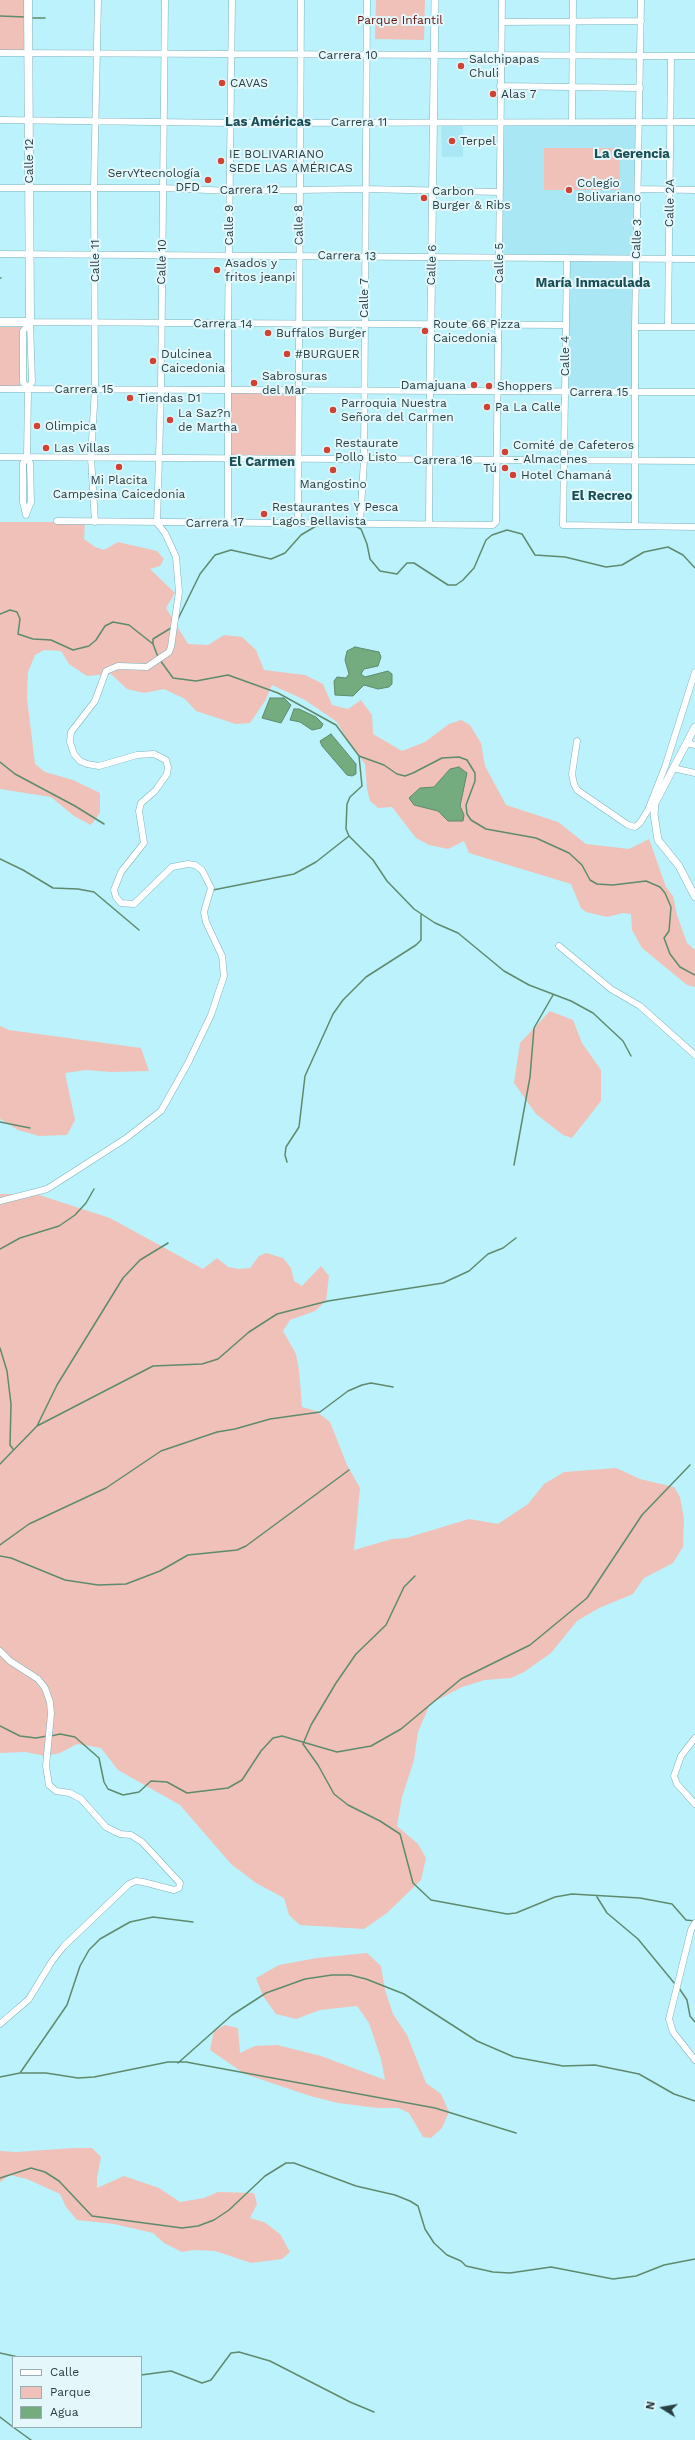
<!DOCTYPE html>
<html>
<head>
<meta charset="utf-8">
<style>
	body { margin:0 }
	#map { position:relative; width:695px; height:2440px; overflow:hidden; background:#bcf2fb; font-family:"Work Sans",sans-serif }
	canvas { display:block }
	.legend { position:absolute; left:12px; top:2356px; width:130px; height:72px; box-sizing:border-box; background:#e4f8fc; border:1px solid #99aeb2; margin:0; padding:5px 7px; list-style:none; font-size:12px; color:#293f42 }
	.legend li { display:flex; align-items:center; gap:8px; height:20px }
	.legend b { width:20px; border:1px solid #99aeb2 }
	.north { position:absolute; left:643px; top:2388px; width:40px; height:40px; -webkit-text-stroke:3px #e4f8fc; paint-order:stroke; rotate:281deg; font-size:11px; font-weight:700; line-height:16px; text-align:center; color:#293f42 }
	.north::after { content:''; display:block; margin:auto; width:14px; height:18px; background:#293f42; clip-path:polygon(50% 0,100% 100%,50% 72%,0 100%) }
</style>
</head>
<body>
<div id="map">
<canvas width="695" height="2440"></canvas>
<ul class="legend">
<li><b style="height:5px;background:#fff"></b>Calle</li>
<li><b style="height:11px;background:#f0c1b9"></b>Parque</li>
<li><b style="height:11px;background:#74ab7f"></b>Agua</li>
</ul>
<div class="north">N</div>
</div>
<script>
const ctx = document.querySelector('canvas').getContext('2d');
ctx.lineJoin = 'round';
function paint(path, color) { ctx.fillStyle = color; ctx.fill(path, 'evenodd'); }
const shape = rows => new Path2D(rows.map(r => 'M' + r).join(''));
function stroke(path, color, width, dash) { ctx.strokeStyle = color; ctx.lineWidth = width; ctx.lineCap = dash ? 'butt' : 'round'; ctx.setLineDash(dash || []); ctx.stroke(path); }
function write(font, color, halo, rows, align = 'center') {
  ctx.font = font + ' "Work Sans",sans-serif'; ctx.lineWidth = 4; ctx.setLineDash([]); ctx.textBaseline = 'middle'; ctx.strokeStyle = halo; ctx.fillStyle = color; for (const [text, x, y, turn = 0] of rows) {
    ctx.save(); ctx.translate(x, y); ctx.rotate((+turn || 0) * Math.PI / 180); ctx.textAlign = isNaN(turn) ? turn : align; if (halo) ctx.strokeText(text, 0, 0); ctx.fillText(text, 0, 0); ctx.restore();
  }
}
paint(shape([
	[500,122,639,122,635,392,565,392,567,258,498,257],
	[441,125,463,125,463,157,442,157]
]), '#a8e7f3');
paint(shape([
	[0,0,30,0,28,51,0,51],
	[376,0,425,0,424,40,375,39],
	[544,148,620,148,620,190,544,190],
	[0,327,21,327,20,386,0,386],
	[229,391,297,391,297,459,229,459],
	[0,522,85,522,84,539,95,547,104,550,118,542,157,551,164,559,160,566,150,569,175,593,166,608,188,644,208,645,224,635,242,637,256,650,264,670,305,675,323,684,332,705,348,709,361,700,372,715,373,734,402,751,425,742,449,724,461,720,470,725,481,743,485,766,506,805,558,822,586,844,629,849,649,839,666,887,673,896,677,915,687,943,695,950,695,987,687,985,642,948,632,930,631,914,623,913,607,917,586,912,581,908,571,884,469,853,464,841,448,849,429,845,416,838,392,807,378,808,370,801,367,789,365,764,349,743,337,722,305,700,272,685,265,701,250,723,236,724,196,711,185,699,164,689,144,693,127,689,111,674,87,676,69,664,61,651,44,650,35,655,28,672,27,698,35,764,45,772,73,780,100,793,100,813,91,825,74,816,51,797,0,789],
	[550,1011,573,1020,582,1043,601,1070,601,1101,572,1138,563,1135,536,1114,514,1083,520,1043],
	[0,1026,9,1030,141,1048,149,1071,111,1072,86,1070,65,1073,75,1120,67,1135,39,1136,18,1130,0,1119],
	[0,1194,36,1194,110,1218,203,1269,217,1258,228,1267,239,1269,250,1268,259,1256,266,1253,283,1258,291,1268,294,1281,302,1286,321,1266,329,1276,326,1301,315,1311,290,1320,283,1331,296,1354,299,1370,302,1407,316,1411,330,1422,347,1465,360,1488,354,1550,392,1539,406,1538,469,1519,498,1524,528,1504,544,1484,564,1472,616,1468,640,1479,674,1487,680,1497,684,1519,683,1547,673,1563,644,1578,633,1594,599,1608,577,1621,551,1653,524,1672,511,1678,485,1680,462,1687,430,1704,418,1732,414,1760,402,1797,397,1826,418,1844,426,1858,421,1880,387,1913,364,1929,300,1925,289,1915,284,1898,256,1883,231,1864,180,1805,118,1770,101,1748,77,1744,60,1753,46,1756,25,1752,0,1753],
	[367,1953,381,1966,385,1990,393,2014,407,2035,426,2083,441,2094,449,2112,442,2128,431,2138,423,2137,409,2113,398,2108,377,2108,338,2103,310,2096,245,2074,210,2050,214,2031,225,2025,238,2028,240,2053,255,2046,277,2045,321,2056,385,2080,381,2059,369,2023,357,2006,320,2010,296,2019,276,2014,263,1996,256,1978,279,1965,317,1958],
	[74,2148,92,2148,101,2157,97,2178,97,2188,124,2176,159,2188,180,2202,204,2198,218,2192,254,2193,257,2204,250,2218,264,2222,280,2234,290,2252,282,2259,251,2263,215,2251,194,2250,182,2252,164,2243,153,2233,114,2224,77,2220,66,2207,60,2194,27,2179,10,2175,0,2182,0,2151,16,2152]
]), '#f0c1b9');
const water = shape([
	[355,647,379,652,381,657,378,666,364,669,361,674,365,677,388,671,392,674,392,684,389,687,378,689,364,685,353,696,335,695,334,681,337,677,346,678,349,674,345,660,347,651,355,647],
	[270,698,284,698,291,705,281,723,262,718,270,698],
	[294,709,299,709,316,717,323,724,321,728,312,730,300,722,290,720,294,709],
	[331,734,356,764,356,774,352,776,347,775,322,746,320,741,331,734],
	[459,767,467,773,460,806,464,815,463,821,448,821,438,811,414,805,409,798,420,788,434,787,450,769,459,767]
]);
paint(water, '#74ab7f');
stroke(water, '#5e8b6d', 1);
stroke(shape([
	[0,16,26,17],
	[31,18,45,18],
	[0,278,1,278],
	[355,526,361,529,367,544,370,559,380,571,397,574,407,563,414,563,448,585,456,585,463,580,474,568,486,540,492,535,507,530,522,534,535,555,565,557,606,567,622,565,644,552,668,547,683,555,695,568],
	[0,614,10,610,17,612,20,619,18,634,33,639,51,640,73,650,89,646,96,640,105,626,113,622,129,625,153,644,158,657],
	[177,621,200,574,215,555,231,550,271,559,285,553,301,535,316,526],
	[153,644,153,639,171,628],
	[160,660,173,678,196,681,228,675,278,693,336,725,359,756,384,765,397,774,405,776,413,773,442,758,459,757,467,760,475,773,475,781,466,805,467,814,471,820,486,829,536,838,569,853,582,865,590,880,597,884,613,885,646,881,660,887,665,893,671,907,669,931,664,938,670,954,680,967,695,975],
	[359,756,362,786,350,797,347,804,346,829,349,836,373,860,387,881,414,909,435,923,458,933,504,971,529,985,571,1001,593,1013,623,1041,631,1056],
	[0,762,15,774,75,806,104,824],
	[0,859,23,870,53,888,78,889,94,892,139,930],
	[213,890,294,874,316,862,349,836],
	[0,1122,30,1128],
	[287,1162,285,1155,286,1147,299,1127,305,1076,333,1014,343,1000,366,977,416,945,421,940,421,915],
	[514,1165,530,1077,534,1028,553,995],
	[0,1249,20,1238,59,1226,75,1215,86,1203,94,1189],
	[0,1348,7,1371,11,1404,10,1445,13,1449],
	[37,1426,57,1385,123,1278,140,1260,168,1243],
	[0,1464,37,1426,153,1366,202,1364,218,1359,249,1332,277,1314,328,1301,443,1283,469,1271,488,1254,503,1248,516,1238],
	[0,1545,29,1524,106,1488,161,1451,217,1432,235,1429,270,1419,320,1412,348,1391,362,1385,371,1383,393,1387],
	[0,1556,11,1558,65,1580,98,1585,126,1584,160,1571,188,1555,237,1550,246,1546,349,1470],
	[0,1726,20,1736,36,1738,47,1736],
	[51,1736,60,1734,75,1737,99,1758,104,1782,108,1789,123,1795,139,1792,151,1781,167,1782,187,1793,228,1788,242,1780,261,1751,273,1738,282,1736,337,1752,371,1746,401,1729,461,1679,530,1645,587,1598,642,1515,690,1465],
	[303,1744,318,1765,334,1794,348,1805,380,1821,400,1834,413,1883,431,1900,507,1914,516,1913,555,1897,572,1894,640,1898,672,1904,686,1920,695,1921],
	[303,1744,311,1725,336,1683,356,1654,386,1625,404,1587,415,1576],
	[597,1897,607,1913,638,1939,675,1984],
	[679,1988,687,2000,690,2016,695,2022],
	[178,2063,232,2015,266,1993,305,1979,332,1975,350,1975,366,1979,404,1994,477,2041,514,2057,563,2066,595,2065,639,2074,674,2094,695,2101],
	[20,2073,67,2005,80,1966,89,1950,100,1939,130,1922,153,1917,193,1922],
	[0,2077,20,2073,46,2073,78,2078,94,2077,168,2062,186,2062,435,2108,516,2133],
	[0,2178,31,2168,45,2172,59,2181,92,2216,182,2228,198,2226,214,2220,229,2210,265,2176,286,2163,294,2163,356,2186,395,2195,410,2201,418,2206,425,2229,434,2243,447,2255,461,2261,466,2266,493,2272,510,2273,551,2267,613,2279,636,2276,664,2265,695,2259],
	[0,2353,18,2357],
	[72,2357,75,2357],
	[141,2375,171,2371,202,2383,211,2380,231,2353,239,2352,270,2361,350,2402,374,2412],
	[0,2417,13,2427],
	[13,2427,31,2440]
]), '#5e8b6d', 1.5);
const minor = shape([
	[502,22,641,21],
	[0,53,695,56],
	[500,86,640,88],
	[0,120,231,123,695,122],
	[572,122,573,0],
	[0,188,164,188,230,191,365,189,499,192],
	[639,189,695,190],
	[0,254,695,259],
	[567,258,563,525,695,527],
	[30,322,565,325],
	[635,327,695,327],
	[668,327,671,56],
	[0,389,695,392],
	[28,389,23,382,23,331,30,322],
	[0,457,695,461],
	[26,514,31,502,30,463,27,458],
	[26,515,23,502,23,463,27,458,28,389,32,382,30,322],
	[57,521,493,525,496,522,502,0],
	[95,522,91,458,95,388,94,188,98,0],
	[228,522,228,325,232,0],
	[298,523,301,0],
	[360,523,364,460,367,0],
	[429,524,430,391],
	[635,526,635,327,641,0],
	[577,741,572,774,574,784,577,790,628,825,635,827,640,823,648,810,665,767,695,672],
	[687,743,695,745],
	[673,768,695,773],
	[559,946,611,989,640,1006,695,1055],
	[0,1201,47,1189,125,1139,161,1111,188,1063,211,1015,224,976,222,956,206,922,204,912,211,888,202,870,195,865,188,864,172,867,134,904,121,903,116,897,114,890,121,872,144,843,139,811,141,803,155,791,167,774,168,767,166,760,154,754,137,755,99,766,87,764,80,761,74,754,70,742,71,732,95,701,106,671,118,666,147,667,169,652,171,647,179,592,176,557,165,533,157,523,161,391,165,0],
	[0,1651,10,1661,38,1679,45,1688,50,1702,51,1714,46,1766,49,1785,56,1791,70,1793,81,1799,106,1827,120,1834,131,1835,142,1842,180,1883,179,1888,174,1890,143,1882,136,1881,129,1884,64,1946,52,1961,29,1999,0,2024],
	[695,1738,681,1756,674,1776,677,1784,695,1804],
	[695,1923,691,1930,669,2019,673,2032,695,2060]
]);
const tertiary = shape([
	[430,391,435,0],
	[695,727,655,803,654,814,658,840,679,866,695,897]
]);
const secondary = shape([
	[0,322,30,322,28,0]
]);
stroke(minor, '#7fb2bb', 7);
stroke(tertiary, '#7fb2bb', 8);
stroke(secondary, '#7fb2bb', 9);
stroke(minor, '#fff', 6);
stroke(tertiary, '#fff', 7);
stroke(secondary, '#fff', 8);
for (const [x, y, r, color] of [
	[461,66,4,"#d04334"],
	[222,83,4,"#d04334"],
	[493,94,4,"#d04334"],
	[452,141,4,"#d04334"],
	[221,161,4,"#d04334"],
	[208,180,4,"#d04334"],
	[569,190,4,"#d04334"],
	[424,198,4,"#d04334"],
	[217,270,4,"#d04334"],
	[425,331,4,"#d04334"],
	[268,333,4,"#d04334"],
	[287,354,4,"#d04334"],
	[153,361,4,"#d04334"],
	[254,383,4,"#d04334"],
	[474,385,4,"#d04334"],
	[489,386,4,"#d04334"],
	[130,398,4,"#d04334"],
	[487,407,4,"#d04334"],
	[333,410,4,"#d04334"],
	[170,420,4,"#d04334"],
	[37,426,4,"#d04334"],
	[46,448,4,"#d04334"],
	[327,450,4,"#d04334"],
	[505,452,4,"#d04334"],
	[119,467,4,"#d04334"],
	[505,468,4,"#d04334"],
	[333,470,4,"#d04334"],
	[513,475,4,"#d04334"],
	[264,514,4,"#d04334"]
]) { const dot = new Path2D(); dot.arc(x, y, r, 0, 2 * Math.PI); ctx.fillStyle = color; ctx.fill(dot); stroke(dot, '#e4f8fc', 1.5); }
write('12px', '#65130c', '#e4f8fc', [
	["Parque Infantil",400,20]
]);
write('12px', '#293f42', '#e4f8fc', [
	["Carrera 10",348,55],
	["Carrera 11",359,122],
	["Calle 12",29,161,-90],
	["Carrera 12",249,190,-1],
	["Calle 2A",670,203,-89],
	["Calle 9",229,225,-90],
	["Calle 8",299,225,-91],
	["Calle 3",637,239,-88],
	["Carrera 13",347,256,1],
	["Calle 11",95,261,-90],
	["Calle 10",162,262,-89],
	["Calle 5",499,263,-90],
	["Calle 6",432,265,-88],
	["Calle 7",364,298,-90],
	["Carrera 14",223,324,1],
	["Calle 4",565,356,-90],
	["Carrera 15",84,389],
	["Carrera 15",599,392],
	["Carrera 16",443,460],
	["Carrera 17",215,523,-1]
]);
write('12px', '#293f42', '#e4f8fc', [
	["Salchipapas",469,59],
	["Chuli",469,73],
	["CAVAS",230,83],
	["Alas 7",501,94],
	["Terpel",460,141],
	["IE BOLIVARIANO",229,154],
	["SEDE LAS AMÉRICAS",229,168],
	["ServYtecnología",200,173,"right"],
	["DFD",200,187,"right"],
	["Colegio",577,183],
	["Bolivariano",577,197],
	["Carbon",432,191],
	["Burger & Ribs",432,205],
	["Asados y",225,263],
	["fritos jeanpi",225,277],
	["Route 66 Pizza",433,324],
	["Caicedonia",433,338],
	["Buffalos Burger",276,333],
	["Dulcinea",161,354],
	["Caicedonia",161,368],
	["#BURGUER",295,354],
	["Sabrosuras",262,376],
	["del Mar",262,390],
	["Damajuana",466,385,"right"],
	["Shoppers",497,386],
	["Tiendas D1",138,398],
	["Parroquia Nuestra",341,403],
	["Señora del Carmen",341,417],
	["Pa La Calle",495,407],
	["La Saz?n",178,413],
	["de Martha",178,427],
	["Olimpica",45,426],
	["Restaurate",335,443],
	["Pollo Listo",335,457],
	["Comité de Cafeteros",513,445],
	["- Almacenes",513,459],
	["Las Villas",54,448],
	["Tú",497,468,"right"],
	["Hotel Chamaná",521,475],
	["Mi Placita",119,480,"center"],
	["Campesina Caicedonia",119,494,"center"],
	["Mangostino",333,484,"center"],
	["Restaurantes Y Pesca",272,507],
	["Lagos Bellavista",272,521]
], 'left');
write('bold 13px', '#1b4f57', '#e4f8fc', [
	["Las Américas",268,122],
	["La Gerencia",632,154],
	["María Inmaculada",593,283],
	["El Carmen",262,462],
	["El Recreo",602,496]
]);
</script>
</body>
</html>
